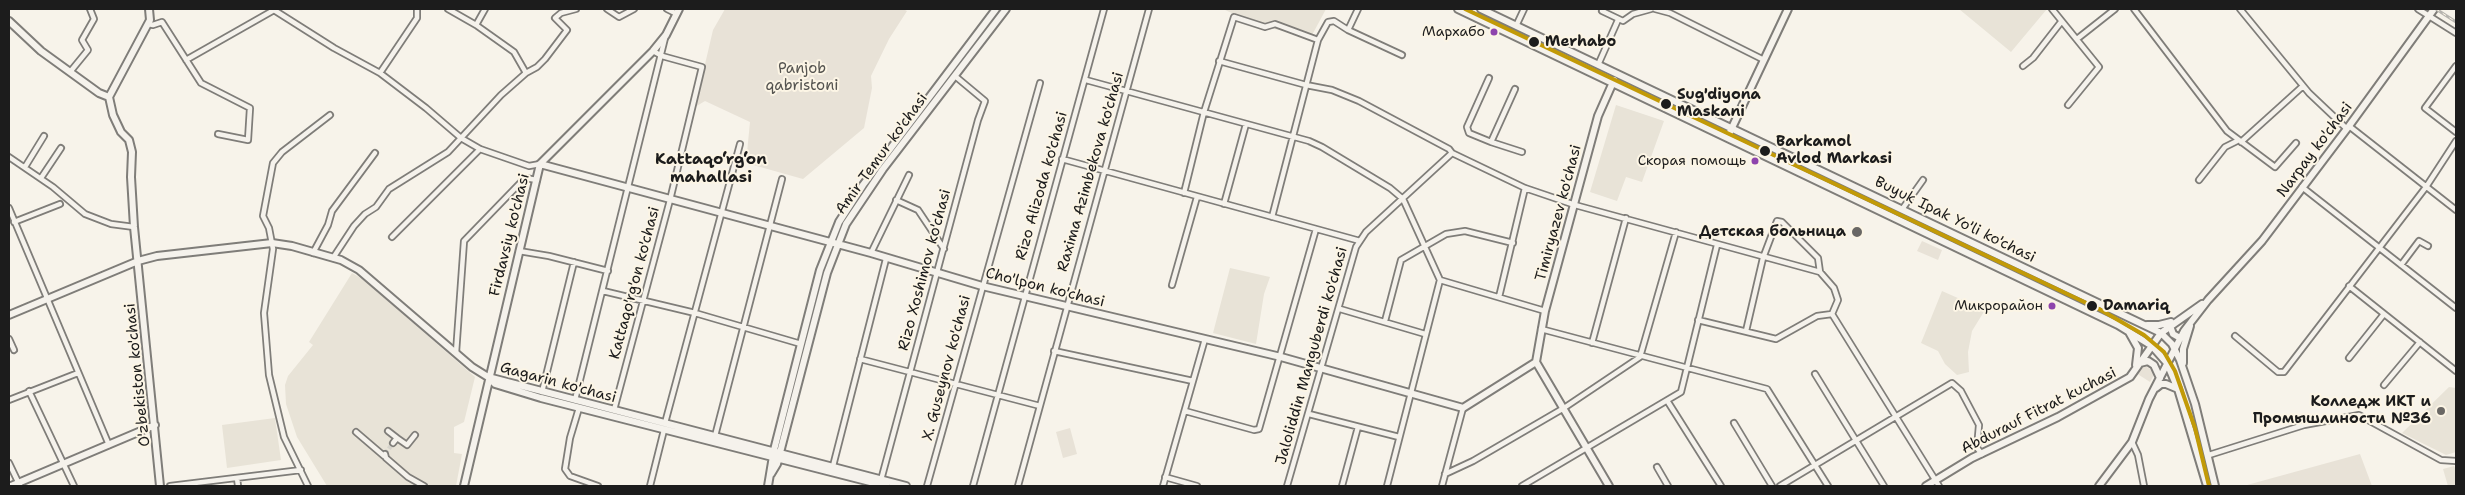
<!DOCTYPE html>
<html>
<head>
<meta charset="utf-8">
<style>
	body { margin:0 }
	#map { position:relative; width:2465px; height:495px; overflow:hidden; background:#f7f3ea; font-family:"Shantell Sans",sans-serif }
	canvas { display:block }
	.frame { position:absolute; inset:0; border:10px solid #1c1c1c; pointer-events:none }
</style>
</head>
<body>
<div id="map">
<canvas width="2465" height="495"></canvas>
<div class="frame"></div>
</div>
<script>
const ctx = document.querySelector('canvas').getContext('2d');
ctx.lineJoin = 'round';
function paint(path, color) { ctx.fillStyle = color; ctx.fill(path, 'evenodd'); }
const shape = rows => new Path2D(rows.map(r => 'M' + r).join(''));
function stroke(path, color, width, dash) { ctx.strokeStyle = color; ctx.lineWidth = width; ctx.lineCap = dash ? 'butt' : 'round'; ctx.setLineDash(dash || []); ctx.stroke(path); }
function write(font, color, halo, rows, align = 'center') {
  ctx.font = font + ' "Shantell Sans",sans-serif'; ctx.lineWidth = 4; ctx.setLineDash([]); ctx.textBaseline = 'middle'; ctx.strokeStyle = halo; ctx.fillStyle = color; for (const [text, x, y, turn = 0] of rows) {
    ctx.save(); ctx.translate(x, y); ctx.rotate((+turn || 0) * Math.PI / 180); ctx.textAlign = isNaN(turn) ? turn : align; if (halo) ctx.strokeText(text, 0, 0); ctx.fillText(text, 0, 0); ctx.restore();
  }
}
paint(shape([
	[1223,9,1326,9,1311,37,1260,26],
	[1959,9,2047,9,2011,52],
	[1616,105,1664,121,1642,182,1626,177,1617,201,1590,192],
	[1230,268,1270,277,1264,294,1256,344,1213,333],
	[352,273,364,280,475,377,464,422,454,427,454,453,462,454,456,486,327,486,297,437,286,404,285,385,288,376,313,345,309,342],
	[1942,291,1985,310,1972,331,1968,352,1969,372,1957,375,1945,364,1938,351,1921,343],
	[2449,387,2456,388,2456,452,2446,455,2402,433],
	[275,418,281,460,227,468,222,425],
	[2454,466,2456,470,2456,486,2448,486,2443,469]
]), '#e8e3d7');
paint(shape([
	[725,9,903,9,907,11,889,39,871,76,872,88,864,128,803,179,746,163,750,122,705,101,695,107,713,30],
	[1922,241,1942,250,1938,260,1917,251],
	[2143,364,2155,373,2150,382,2136,373],
	[1070,428,1077,454,1063,458,1056,432],
	[2360,454,2372,486,2247,486,2247,485]
]), '#e8e2d7');
stroke(shape([
	[385,454,393,443]
]), '#d6d3cb', 4.5, [4.5, 2]);
const street = shape([
	[448,9,476,25],
	[607,9,619,17,634,9],
	[667,9,677,14],
	[1604,9,1602,11,1623,21,1633,14,1651,9],
	[1655,9,1670,13,1764,60],
	[2052,9,2099,67,2068,105],
	[2134,9,2227,131,2275,167,2296,143],
	[2240,9,2309,93,2347,129],
	[2418,9,2456,33],
	[148,24,153,25,162,22,201,83,250,108,248,140,218,134],
	[1516,26,1524,9],
	[1348,30,1402,55],
	[2077,39,2115,9],
	[186,60,274,10,334,48,380,73,426,108,461,138,480,149,529,166,540,164],
	[1219,61,1306,85,1332,90,1359,101,1449,149,1452,153,1525,188,1575,205,1820,272,1834,288,1838,300,1832,314],
	[1598,65,1618,20],
	[2023,66,2033,58,2061,22],
	[2456,66,2425,108,2456,132],
	[70,72,88,50,82,40,94,19,90,9],
	[380,73,417,18,417,9],
	[526,73,537,67,545,59,567,30,555,18,561,13,576,9],
	[1489,78,1467,127,1469,133,1491,142],
	[1086,80,1309,141,1322,147,1390,188,1403,199,1440,280,1545,311],
	[1515,89,1491,142,1522,152],
	[2349,126,2456,210],
	[2241,142,2303,86],
	[9,157,53,187,85,214,111,224,134,227],
	[1062,159,1360,241],
	[25,167,44,136],
	[41,178,61,148],
	[2199,180,2225,147,2239,140],
	[2302,187,2456,308],
	[1184,193,1204,112,1234,17,1265,27,1275,24,1318,40],
	[896,200,918,210,944,249],
	[1224,204,1246,124],
	[9,208,109,445],
	[1903,208,1923,180],
	[1272,217,1318,40,1328,22,1334,21,1348,30,1358,9],
	[14,222,60,204],
	[392,237,480,149],
	[519,251,549,256,608,271],
	[313,253,328,225,332,211,375,153],
	[871,253,909,175],
	[333,258,354,226,365,214,376,207,389,189,448,152,501,95,526,73,514,52,476,25,485,9],
	[2401,265,2419,241,2428,246],
	[1172,285,1197,197],
	[2349,286,2456,371],
	[603,291,695,313,801,344],
	[1499,297,1525,188],
	[1340,309,1425,334],
	[1832,314,1939,486],
	[1698,320,1776,339,1817,316,1832,314],
	[1385,321,1401,260,1446,234,1465,231,1513,243],
	[1541,329,1767,389,1828,486],
	[1746,331,1763,258,1777,221,1782,222,1818,258,1820,272],
	[2235,336,2278,372,2284,372,2426,187,2456,141],
	[9,339,14,350],
	[1592,343,1626,218],
	[1054,351,1193,381],
	[456,353,464,241,525,178,537,180],
	[2349,358,2384,314],
	[860,359,1040,406],
	[1815,374,1884,486],
	[2384,385,2420,342],
	[29,391,74,486],
	[542,392,574,262],
	[9,400,78,373],
	[575,400,665,38],
	[1668,402,1721,486],
	[579,408,570,438,565,469,570,476,598,486],
	[614,410,670,200,702,67,662,56,653,51],
	[1185,411,1254,430,1259,429,1316,229],
	[1309,414,1399,437],
	[665,423,740,144],
	[1734,423,1772,486],
	[388,431,397,438,393,443],
	[356,432,384,456],
	[715,436,782,179],
	[397,438,407,445,415,435],
	[2132,442,2138,455,2144,486],
	[385,454,386,458,408,477,424,486],
	[2209,455,2304,425,2359,415,2441,460,2456,461],
	[9,463,20,486],
	[833,466,886,259],
	[1657,467,1668,486],
	[1445,474,1473,461,1564,408,1640,357,1676,232],
	[1165,477,1197,486],
	[237,478,238,486],
	[881,480,978,120,985,101,955,76],
	[170,486,301,470],
	[308,486,284,437,269,375,264,313,273,249,269,228,263,216,273,163,282,152,330,115],
	[650,486,664,430],
	[927,486,1040,83],
	[973,486,1104,9],
	[1018,486,1149,9],
	[1163,486,1205,339],
	[1287,486,1356,247,1366,232,1452,153],
	[1342,486,1358,427],
	[1387,486,1440,280],
	[1442,486,1463,408],
	[1522,486,1681,392,1717,245],
	[1780,486,1952,383,1961,391,1979,425,1977,448,1982,454]
]);
const secondary = shape([
	[149,9,150,20,109,97,113,115,121,132,129,140,132,152,131,177,134,227,160,486],
	[1458,9,2118,325,2152,346,2167,363,2178,389,2207,486],
	[1481,9,2161,333,2172,344,2180,360,2195,404,2215,486],
	[9,21,41,51,99,93,109,97],
	[1730,132,1788,9],
	[540,164,871,253,982,286,1281,357,1463,408,1536,362],
	[9,315,138,261,157,256,272,243,292,246,341,260,359,270,472,367,488,377,906,486],
	[2147,325,2159,325,2171,322],
	[2170,326,2173,334,2180,338],
	[2129,332,2138,348,2136,365],
	[1536,362,1545,311,1598,116,1614,80],
	[1536,362,1609,486],
	[2140,363,2148,361,2154,365,2160,378],
	[2183,363,2183,349,2190,326],
	[488,377,495,384,541,398,886,486],
	[2156,388,2161,384,2166,384,2178,389],
	[771,474,777,464,827,273,846,224,883,169,1006,9],
	[11,486,155,425],
	[464,486,540,164,653,51,666,35,679,9],
	[768,486,774,450,801,344,820,270,839,222,863,185,996,9],
	[1926,486,1972,458,2058,417,2130,377,2161,333,2202,304],
	[2099,486,2132,442,2149,399,2184,331,2208,300,2262,241,2349,126,2434,9]
]);
stroke(street, '#7f7d79', 8);
stroke(secondary, '#7f7d79', 10);
stroke(street, '#f5f2ec', 4.5);
stroke(secondary, '#f5f2ec', 6);
const rail = shape([
	[2436,9,2456,22]
]);
stroke(rail, '#b6b4af', 3);
stroke(rail, '#fcf5e5', 1, [4]);
stroke(shape([
	[1465,9,2099,309,2144,335,2164,352,2175,371,2195,428,2209,486]
]), '#c29a07', 4);
for (const [x, y, r, color] of [
	[1494,32,4.5,"#8e44ad"],
	[1534,42,6,"#1c1c1c"],
	[1666,104,6,"#1c1c1c"],
	[1765,151,6,"#1c1c1c"],
	[1755,161,4.5,"#8e44ad"],
	[1857,232,6,"#696764"],
	[2052,306,4.5,"#8e44ad"],
	[2092,306,6,"#1c1c1c"],
	[2441,411,5,"#696764"]
]) { const dot = new Path2D(); dot.arc(x, y, r, 0, 2 * Math.PI); ctx.fillStyle = color; ctx.fill(dot); stroke(dot, '#fcf5e5', 2); }
write('14px', '#1c1c1c', '#fcf5e5', [
	["Мархабо",1485,32],
	["Скорая помощь",1746,161],
	["Микрорайон",2043,306]
], 'right');
write('bold 15px', '#1c1c1c', '#fcf5e5', [
	["Merhabo",1545,42],
	["Sug'diyona",1677,95],
	["Maskani",1677,112],
	["Barkamol",1776,142],
	["Avlod Markasi",1776,159],
	["Damariq",2103,306]
], 'left');
write('15px', '#555450', '#fcf5e5', [
	["Panjob",802,69],
	["qabristoni",802,86]
]);
write('15px', '#1c1c1c', '#fcf5e5', [
	["Narpay ko'chasi",2315,150,-53],
	["Amir Temur ko'chasi",882,154,-54],
	["Raxima Azimbekova ko'chasi",1091,172,-74],
	["Rizo Alizoda ko'chasi",1042,186,-74],
	["Timiryazev ko'chasi",1559,213,-75],
	["Buyuk Ipak Yo'li ko'chasi",1955,220,26],
	["Firdavsiy ko'chasi",510,235,-76],
	["Rizo Xoshimov ko'chasi",925,270,-75],
	["Kattaqo'rg'on ko'chasi",635,283,-75],
	["Cho'lpon ko'chasi",1045,288,14],
	["Jaloliddin Manguberdi ko'chasi",1312,356,-74],
	["X. Guseynov ko'chasi",947,368,-75],
	["O'zbekiston ko'chasi",138,375,-96],
	["Gagarin ko'chasi",558,383,15],
	["Abdurauf Fitrat kuchasi",2039,411,-27]
]);
write('bold 15px', '#1c1c1c', '#fcf5e5', [
	["Детская больница",1846,232],
	["Колледж ИКТ и",2431,402],
	["Промышлиности №36",2431,419]
], 'right');
write('bold 16px', '#1c1c1c', '#fcf5e5', [
	["Kattaqo‘rg‘on",711,160],
	["mahallasi",711,178]
]);
</script>
</body>
</html>
